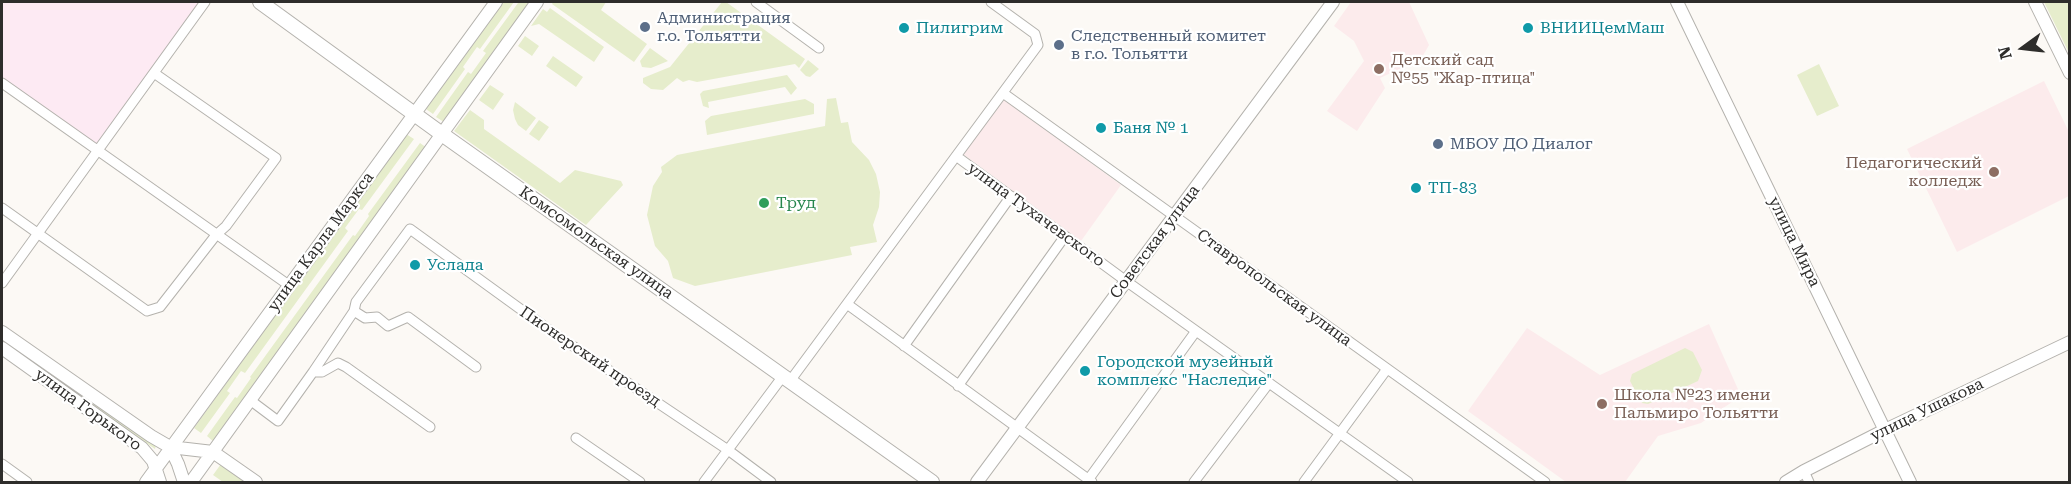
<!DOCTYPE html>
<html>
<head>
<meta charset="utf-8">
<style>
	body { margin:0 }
	#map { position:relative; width:2071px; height:484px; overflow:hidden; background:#fcf9f5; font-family:"Roboto Serif",serif }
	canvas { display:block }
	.frame { position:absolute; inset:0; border:3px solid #2e2d2b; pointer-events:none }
	.north { position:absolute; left:1993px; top:18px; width:60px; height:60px; -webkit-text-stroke:4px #fff; paint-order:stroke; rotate:255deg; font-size:16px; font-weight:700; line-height:24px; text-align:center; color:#2e2d2b }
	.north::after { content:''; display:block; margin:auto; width:21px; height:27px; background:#2e2d2b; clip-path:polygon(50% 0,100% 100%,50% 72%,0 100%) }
</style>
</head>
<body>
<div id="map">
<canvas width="2071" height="484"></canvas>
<div class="frame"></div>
<div class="north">N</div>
</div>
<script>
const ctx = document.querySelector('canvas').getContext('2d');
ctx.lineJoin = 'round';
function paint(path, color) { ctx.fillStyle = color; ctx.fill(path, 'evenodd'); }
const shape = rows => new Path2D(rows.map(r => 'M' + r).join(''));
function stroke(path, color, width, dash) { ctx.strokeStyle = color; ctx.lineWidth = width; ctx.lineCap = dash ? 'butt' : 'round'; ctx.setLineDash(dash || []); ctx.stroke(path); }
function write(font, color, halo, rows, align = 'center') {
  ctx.font = font + ' "Roboto Serif",serif'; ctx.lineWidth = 4.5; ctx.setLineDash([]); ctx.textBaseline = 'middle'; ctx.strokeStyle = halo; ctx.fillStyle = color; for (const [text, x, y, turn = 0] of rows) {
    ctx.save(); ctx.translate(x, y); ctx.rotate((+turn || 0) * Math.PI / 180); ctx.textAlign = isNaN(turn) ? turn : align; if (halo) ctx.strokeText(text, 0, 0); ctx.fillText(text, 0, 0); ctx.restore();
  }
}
paint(shape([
	[2,2,202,2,96,148,2,80]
]), '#fdeaf3');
paint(shape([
	[1351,2,1409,2,1429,45,1421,59,1380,78,1385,88,1357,131,1327,111,1364,61,1354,41,1334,26],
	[2044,81,2069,132,2069,196,1957,252,1907,149],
	[1003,99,1121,185,1081,241,963,154],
	[1709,324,1741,396,1701,423,1658,436,1625,482,1566,482,1468,411,1527,328,1600,375]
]), '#fcebec');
paint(shape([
	[504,2,514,2,480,49,477,47,463,67,465,69,433,114,426,109],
	[521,2,530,2,444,122,436,117,468,72,471,74,486,53,483,51,518,3],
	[553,2,606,2,601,10,647,44,634,62,552,4],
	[722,2,726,2,805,59,799,68,795,64,697,82,689,80,683,82,677,78,663,90,651,89,643,83,643,78,670,67],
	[2044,2,2069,2,2069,50,2068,51],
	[550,8,604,47,594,62,539,24,531,26,543,9,547,12],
	[525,36,539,46,532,56,518,46],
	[650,48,668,61,651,68,642,67,640,61],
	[553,56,583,77,576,87,546,66],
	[808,60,819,69,810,77,806,76,800,70],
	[1819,64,1839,106,1817,116,1797,75],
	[787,75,797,88,791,95,785,87,708,102,709,108,703,106,700,94,703,91],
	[490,85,504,94,493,110,479,100],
	[836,98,841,123,848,122,852,142,869,160,876,174,880,192,879,207,873,225,877,242,850,247,852,255,695,286,673,278,668,261,655,246,647,215,653,186,662,172,661,167,677,155,825,126,827,99],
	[805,99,814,104,814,114,707,135,705,121,711,116],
	[515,102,536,118,526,131,518,125,515,119,513,110],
	[470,110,484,120,484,129,560,183,575,170,621,181,623,185,586,225,454,131],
	[539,120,549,127,539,141,529,134],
	[406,134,414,139,362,210,359,209,345,228,348,231,245,373,241,371,227,391,230,393,201,433,194,428],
	[420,143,427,148,214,442,207,436,235,397,237,398,251,378,250,377,353,235,355,236,369,216,368,214],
	[2,335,156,445,155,449,2,342],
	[1685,348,1693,352,1702,370,1698,381,1648,404,1642,403,1630,381,1632,374],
	[221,464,247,482,223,482,213,475]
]), '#e6edcc');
const street = shape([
	[756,2,819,48],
	[2,83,290,286],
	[1003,93,1545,482],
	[956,156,1126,281,1408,482],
	[2,208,147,311,160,307,216,235,226,226,276,158,154,73],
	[2,283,205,2],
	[847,304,1092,482],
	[354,311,365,318,377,317,388,326,408,317,476,367],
	[904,346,1011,196],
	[313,372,322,372,338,363,346,367,430,427],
	[790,381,1038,45,1035,34,991,2],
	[958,386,1065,236],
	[250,400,278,421,313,372,354,311,356,302,410,229,552,332,728,450,771,482],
	[576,438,640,482],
	[2,464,27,482],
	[1804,471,1809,482],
	[1088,480,1196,331],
	[704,482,783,376],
	[1194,482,1269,383],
	[1304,482,1387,369]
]);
const secondary = shape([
	[1677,2,1910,482],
	[2035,2,2070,73],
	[2,332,151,436,170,447,213,452,256,482],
	[2,348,142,448,153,461,160,482],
	[170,447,178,464,184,482],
	[146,482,496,2],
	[191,482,537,2],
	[977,482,1333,2],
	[1786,482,1804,471,1885,430,2070,342]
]);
const primary = shape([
	[260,2,446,137,932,482]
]);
stroke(street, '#b4b2ad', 11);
stroke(secondary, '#b4b2ad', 14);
stroke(primary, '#b4b2ad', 16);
stroke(street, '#fff', 9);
stroke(secondary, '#fff', 12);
stroke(primary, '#fff', 14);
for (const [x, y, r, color] of [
	[645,27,6,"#5c6f8a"],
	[904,28,6,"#0f9aa8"],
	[1528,28,6,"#0f9aa8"],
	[1059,45,6,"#5c6f8a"],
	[1379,69,6,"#8d6e63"],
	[1101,128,6,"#0f9aa8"],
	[1438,144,6,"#5c6f8a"],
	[1994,172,6,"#8d6e63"],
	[1416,188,6,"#0f9aa8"],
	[764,203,6,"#2e9e5b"],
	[415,265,6,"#0f9aa8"],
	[1085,371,6,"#0f9aa8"],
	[1602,404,6,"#8d6e63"]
]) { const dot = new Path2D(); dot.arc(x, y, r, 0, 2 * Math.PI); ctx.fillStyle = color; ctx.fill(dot); stroke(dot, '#fff', 2); }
write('16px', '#4e5e75', '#fff', [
	["Администрация",657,18],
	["г.о. Тольятти",657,36],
	["Следственный комитет",1071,36],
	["в г.о. Тольятти",1071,54],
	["МБОУ ДО Диалог",1450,144]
], 'left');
write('16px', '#0d838f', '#fff', [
	["Пилигрим",916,28],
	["ВНИИЦемМаш",1540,28],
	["Баня № 1",1113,128],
	["ТП-83",1428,188],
	["Услада",427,265],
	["Городской музейный",1097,362],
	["комплекс \"Наследие\"",1097,380]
], 'left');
write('16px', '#785e54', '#fff', [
	["Детский сад",1391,60],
	["№55 \"Жар-птица\"",1391,78],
	["Педагогический",1982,163,"right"],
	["колледж",1982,181,"right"],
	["Школа №23 имени",1614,395],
	["Пальмиро Тольятти",1614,413]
], 'left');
write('16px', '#27864d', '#fff', [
	["Труд",776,203]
], 'left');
write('16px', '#2e2d2b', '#fff', [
	["улица Тухачевского",1036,215,36],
	["улица Карла Маркса",321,242,-54],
	["Советская улица",1155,242,-53],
	["улица Мира",1794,242,64],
	["Комсомольская улица",596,243,35],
	["Ставропольская улица",1274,288,36],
	["Пионерский проезд",590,357,34],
	["улица Горького",88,410,36],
	["улица Ушакова",1927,410,-26]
]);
</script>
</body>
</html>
